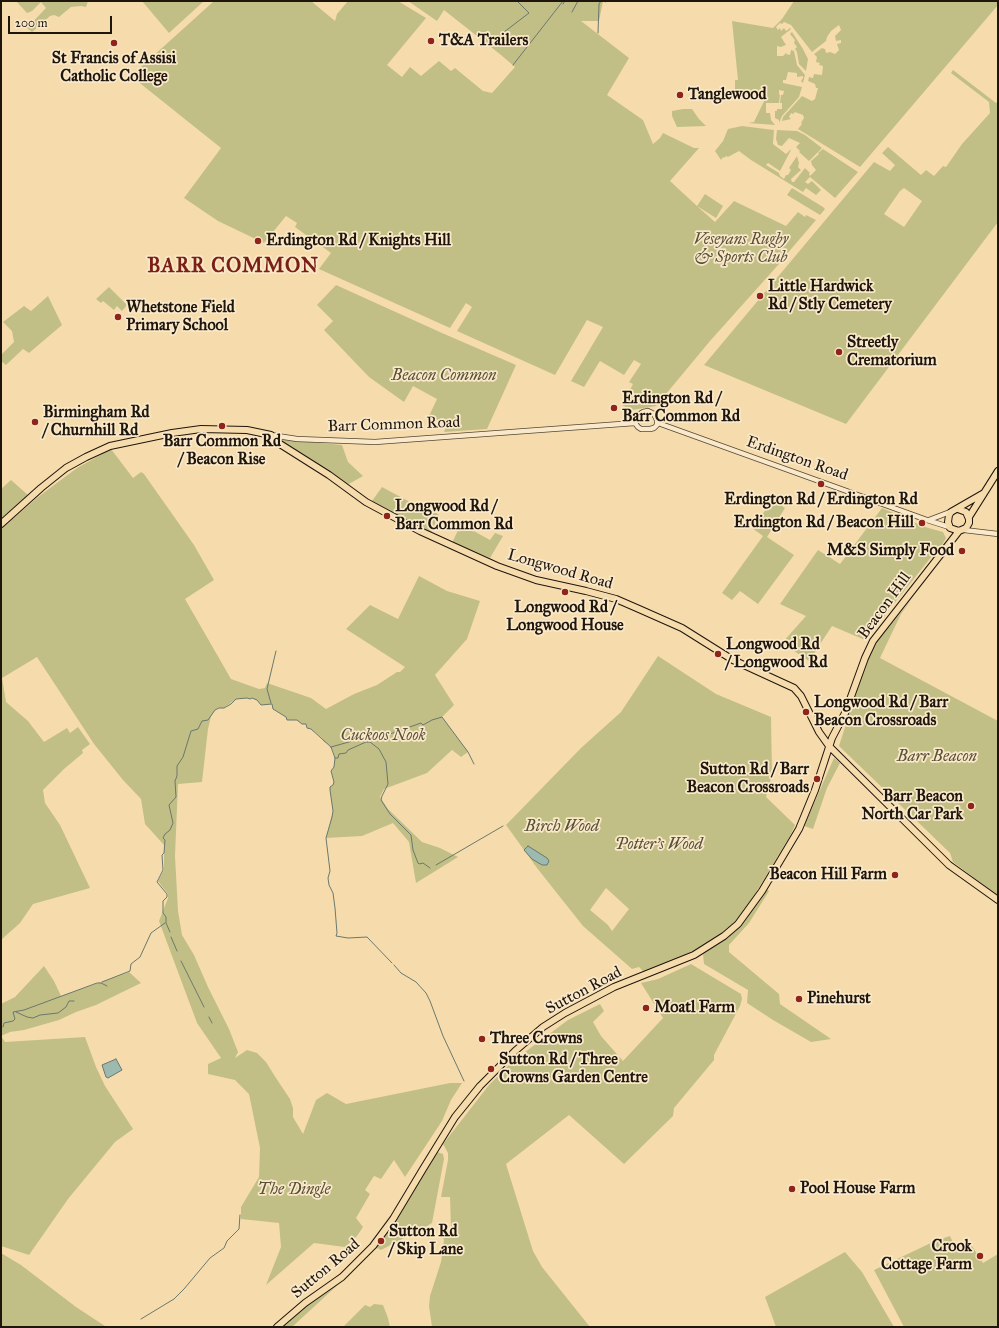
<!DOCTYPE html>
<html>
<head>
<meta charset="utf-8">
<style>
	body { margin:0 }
	#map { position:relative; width:999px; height:1328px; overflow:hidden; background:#f6dcac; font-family:"IM FELL Great Primer",serif }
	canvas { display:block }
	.frame { position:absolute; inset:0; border:2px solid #1e150c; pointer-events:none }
	.scale { position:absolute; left:8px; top:16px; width:104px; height:18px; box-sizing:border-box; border:2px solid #1e150c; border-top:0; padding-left:5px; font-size:12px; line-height:14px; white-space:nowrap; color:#1e150c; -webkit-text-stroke:3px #f9e8c9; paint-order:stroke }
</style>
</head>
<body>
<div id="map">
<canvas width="999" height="1328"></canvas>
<div class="frame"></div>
<div class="scale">200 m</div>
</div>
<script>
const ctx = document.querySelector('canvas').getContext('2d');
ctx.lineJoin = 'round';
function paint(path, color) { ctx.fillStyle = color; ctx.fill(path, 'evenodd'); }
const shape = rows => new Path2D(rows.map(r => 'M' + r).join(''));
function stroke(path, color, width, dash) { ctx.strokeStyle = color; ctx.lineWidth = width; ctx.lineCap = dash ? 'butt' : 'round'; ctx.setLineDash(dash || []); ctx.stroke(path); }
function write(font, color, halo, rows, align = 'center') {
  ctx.font = font + ' "IM FELL Great Primer",serif'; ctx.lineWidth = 3.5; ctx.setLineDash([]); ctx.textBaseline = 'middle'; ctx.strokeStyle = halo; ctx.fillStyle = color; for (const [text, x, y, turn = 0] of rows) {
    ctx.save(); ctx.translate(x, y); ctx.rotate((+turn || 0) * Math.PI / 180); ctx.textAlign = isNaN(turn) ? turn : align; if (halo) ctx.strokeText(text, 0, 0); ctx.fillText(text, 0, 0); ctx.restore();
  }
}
paint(shape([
	[16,1,88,1,86,7,81,6,71,7,59,17,54,15,50,16,32,32,27,28,46,8,41,2,32,11,27,13],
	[142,1,204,1,169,33],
	[214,1,311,1,335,21,337,14,348,1,398,1,426,18,387,65,402,77,410,67,421,76,439,61,451,71,455,68,483,91,492,93,515,67,501,55,444,10,437,21,408,1,603,1,599,21,581,21,629,58,607,95,643,120,653,144,660,138,663,133,694,148,699,148,670,181,697,206,705,194,723,206,716,218,697,206,715,222,734,201,786,226,798,212,805,217,806,215,816,220,786,255,781,255,778,258,779,264,710,341,656,406,632,410,622,405,633,384,629,382,641,364,634,360,624,375,600,361,584,387,571,381,603,327,587,320,555,375,457,331,472,307,466,303,450,328,319,269,331,253,295,227,297,223,286,216,264,243,218,221,184,198,221,148,131,76],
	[794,1,998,1,998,5,860,167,798,129,802,124,801,123,804,118,803,115,795,112,793,114,791,113,789,117,791,119,782,121,783,117,802,96,812,101,815,99,818,88,816,88,815,84,808,81,809,77,813,78,814,74,822,75,823,66,819,65,820,63,816,62,817,57,814,54,822,48,825,49,826,53,830,52,835,54,839,50,837,44,841,43,841,40,836,41,835,36,841,30,839,25,831,31,827,37,826,41,812,52,791,25,784,22,782,24,780,23,776,27,778,30,780,28,781,31,784,28,786,31,790,28,791,29,781,37,786,45,783,46,781,47,777,46,777,56,783,56,787,52,786,54,790,55,791,50,794,51,797,65,805,75,803,83,801,81,803,78,803,76,797,77,797,73,788,72,786,80,783,80,783,83,802,87,799,97,782,116,779,123,779,120,775,118,775,111,777,111,777,109,782,109,782,103,780,103,781,95,783,95,784,91,779,90,779,94,780,95,779,103,766,103,766,113,770,113,771,120,775,125,748,123,754,122,767,95,735,96,735,80,738,80,732,21,773,28,782,19],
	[792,32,803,49,808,59,806,71,799,64,797,52,795,49,797,47,794,43,795,40,790,34],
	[953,70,996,103,998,101,998,222,846,424,704,365,874,162,890,171,895,165,882,153,888,147,921,175,926,170,934,176,943,166,946,167,962,144,990,113,989,102,951,73],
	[904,188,922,201,904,227,884,214,900,191],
	[683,109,692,109,699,119,706,126,677,127,672,116,672,111],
	[742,126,774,130,773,144,786,154,790,150,791,150,780,171,768,163,766,165,779,173,780,176,784,179,786,175,788,175,791,170,789,168,797,156,799,163,798,167,801,170,791,179,792,182,794,182,805,168,810,173,809,174,810,176,816,170,812,165,811,161,819,154,818,153,823,149,858,172,835,198,810,177,805,182,808,184,812,181,821,190,816,195,806,188,803,192,798,189,751,160,739,151,728,157,726,156,724,158,723,157,721,160,715,151,723,141,728,129],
	[777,130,797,131,805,135,822,148,809,161,799,152,800,151,796,147,800,143,789,138,782,146,778,145,776,139],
	[792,188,823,207,825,209,820,215,787,195],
	[336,285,442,333,516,365,487,429,444,432,447,425,429,416,437,399,413,386,404,402,369,377,324,330,333,321,317,305],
	[109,287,127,305,122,311,117,306,114,310,103,301,101,303,96,299],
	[48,296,62,325,29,353,23,349,6,365,1,361,1,355,14,342,12,331,3,322,24,306,31,311],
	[281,439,342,445,348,462,363,476,347,485,332,474,331,472,329,472,279,441],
	[111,449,133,478,141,472,144,474,194,545,214,580,185,599,231,679,259,689,265,688,267,683,311,698,326,709,354,694,377,685,397,672,400,672,405,667,346,629,370,605,398,619,419,576,447,591,480,601,467,639,435,675,454,705,442,717,468,752,461,757,452,750,427,773,384,789,380,797,388,809,422,842,440,848,458,857,416,883,409,842,393,823,362,836,326,838,333,811,330,790,330,787,333,785,334,782,331,771,334,767,335,758,333,751,328,744,324,742,322,738,311,729,307,728,306,724,302,724,297,720,287,720,286,717,273,709,272,704,261,705,257,700,252,698,250,699,247,698,236,699,224,708,219,708,215,710,211,716,208,729,202,782,178,784,175,856,178,911,182,935,194,955,208,987,229,1029,238,1052,235,1058,247,1050,257,1053,266,1062,276,1078,290,1099,293,1108,293,1117,303,1134,316,1100,327,1093,346,1104,450,1083,462,1083,451,1100,442,1121,405,1177,394,1160,381,1179,374,1176,365,1190,370,1194,356,1218,363,1227,357,1236,345,1247,314,1243,266,1285,281,1247,279,1223,241,1219,241,1207,259,1177,260,1148,249,1094,235,1080,208,1074,208,1064,221,1058,197,1023,159,921,168,898,168,894,158,881,164,870,164,845,145,824,141,799,123,780,94,744,37,657,2,678,6,702,28,721,44,742,67,728,70,733,78,727,90,744,82,750,83,753,64,769,43,790,45,803,60,825,90,888,33,904,20,923,1,940,1,529,38,497,77,468],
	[11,480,28,495,1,519,1,489],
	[382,487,423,509,433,511,439,515,431,533,382,508,372,501],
	[773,500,785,508,767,537,794,555,758,604,740,591,732,600,722,593,763,536,752,528],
	[882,508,925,527,943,532,946,538,940,549,932,556,865,640,832,626,809,661,782,643,806,616,780,604,818,550,840,564],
	[461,524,490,540,495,533,503,536,490,558,452,543],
	[913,598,901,614,880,658,998,721,998,896,953,862,950,853,839,746,854,699,870,654,879,639],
	[658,656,716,694,771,717,772,775,766,797,795,825,790,836,752,899,738,919,715,938,694,951,644,972,639,967,632,969,583,926,537,868,506,825,581,748,621,712],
	[606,888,629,909,612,931,608,925,590,910],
	[834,758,840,763,827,788,813,829,804,826],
	[767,889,769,891,749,923,729,945,729,952,779,994,780,1004,831,1039,811,1042,773,1020,747,1003,748,990,704,964,703,954,727,938,748,916],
	[691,964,741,994,742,999,740,1006,714,1055,714,1060,674,1108,673,1116,624,1164,569,1115,506,1164,533,1251,542,1267,590,1327,432,1327,429,1306,430,1296,441,1262,444,1240,441,1232,451,1229,450,1197,441,1197,448,1160,448,1153,443,1144,489,1085,513,1061,568,1020,600,1004,604,1011,593,1022,601,1036,623,1061,663,1018,641,983,658,979],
	[44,966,54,981,61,996,129,972,141,983,96,1005,76,1012,59,1020,24,1030,10,1032,1,1036,5,1042,85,1037,96,1067,105,1086,133,1129,115,1142,68,1199,29,1255,1,1246,1,1004,15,997],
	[437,1152,443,1154,444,1159,432,1223,427,1226,381,1250,377,1248,377,1245],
	[950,1236,958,1253,972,1246,983,1263,998,1254,998,1327,904,1327,874,1270,935,1241],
	[845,1252,862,1272,894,1327,776,1327,765,1297],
	[1,1253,21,1265,76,1307,105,1326,1,1327],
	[342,1281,292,1327,280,1327,306,1305],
	[374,1304,383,1305,388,1318,390,1327,343,1327,365,1305,370,1307]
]), '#c2bf86');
const water = shape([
	[528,846,547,858,549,861,547,865,542,865,532,859,524,850,528,846],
	[116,1059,122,1070,108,1078,106,1077,102,1065,116,1059]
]);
paint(water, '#9dbab0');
stroke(water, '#6a786e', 1);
stroke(shape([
	[604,1,605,2],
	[563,4,565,1],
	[572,12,578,1],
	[598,33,599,4,601,1],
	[487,45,529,13,517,1],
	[513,65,563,1],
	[271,703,267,689,276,651],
	[331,747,356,740,390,734,421,723,423,725,432,720,442,717,468,752,474,764],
	[335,758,334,767,331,771,334,782,333,785,330,787,330,790,333,811,332,817,326,838,330,871,328,878,329,885,333,893,335,908,337,933,336,936,348,938,367,937,392,963],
	[436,865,503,826],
	[170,932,166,923,166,917,163,913,163,901,167,897,167,894,157,882,163,870,162,855,164,853,165,840,163,838,165,834,170,830,173,823,169,805,176,797,175,781,177,776,177,766,183,757,191,731,198,729,202,721,208,720,215,710,219,708,224,708,231,704,236,699,247,698,250,699,252,698,257,700,261,705,272,704,273,709,286,717,287,720,297,720,302,724,306,724,307,728,311,729,331,747,335,758,338,758,339,754,346,753,348,750,366,742,370,742,379,749,386,762,388,784,382,796,381,800,390,814,411,835,413,850,418,863,419,864,423,863,430,868],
	[171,937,177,951],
	[181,961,204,1007],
	[394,965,401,973,416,982,426,993,430,1001,443,1036,464,1081],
	[102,982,130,971,131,964,140,957,151,933,165,923],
	[16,1012,27,1017,33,1018,40,1015,58,1013,66,1007,69,1001,74,1001],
	[209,1017,212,1023],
	[3,1027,4,1023,13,1021,15,1019,13,1012,24,1010,97,983,101,983,107,986],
	[141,1319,174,1299,184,1289,210,1258,224,1248,227,1241,239,1229,240,1215]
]), '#6a786e', 1);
const minor = shape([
	[648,411,654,414,657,420,657,425,654,428,650,429,641,429,638,427,635,423,637,416,643,412,648,411],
	[658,423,927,520,949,527],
	[271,435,297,439,375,442,635,423],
	[929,520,950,512],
	[964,530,998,534]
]);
const major = shape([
	[958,509,966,512,969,519,969,523,966,528,959,531,950,528,948,522,949,515,951,512,984,493],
	[969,517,998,471],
	[1,524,41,488,66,468,86,457,110,446,172,433,201,429,247,430,271,435,272,439,329,475,366,502,420,531,497,566,536,580,586,591,616,599,639,609,682,628,733,660,794,688,801,696,819,732,829,746,840,757,949,865,998,900],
	[844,716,865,658,873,641,959,531],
	[277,1327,305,1303,342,1277,373,1246,393,1219,423,1169,455,1117,480,1086,515,1051,543,1027,565,1013,614,987,694,955,724,936,738,924,762,891,799,829,815,790,832,738,845,713]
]);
stroke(minor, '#544734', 6);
stroke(major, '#1e150c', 8);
stroke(minor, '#f9e8c9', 4.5);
stroke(major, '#f6dcac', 6);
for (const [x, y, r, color] of [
	[431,41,4,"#8f2418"],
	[114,43,4,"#8f2418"],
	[680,95,4,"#8f2418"],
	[258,241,4,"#8f2418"],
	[760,296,4,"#8f2418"],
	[118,317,4,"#8f2418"],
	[839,352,4,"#8f2418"],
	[614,408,4,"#8f2418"],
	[35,422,4,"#8f2418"],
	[222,426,4,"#8f2418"],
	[821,484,4,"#8f2418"],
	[387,516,4,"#8f2418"],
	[922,523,4,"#8f2418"],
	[962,551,4,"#8f2418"],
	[565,592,4,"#8f2418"],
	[718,654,4,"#8f2418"],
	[806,712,4,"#8f2418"],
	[817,779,4,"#8f2418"],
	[971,806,4,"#8f2418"],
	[895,875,4,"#8f2418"],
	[799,999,4,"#8f2418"],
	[646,1008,4,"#8f2418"],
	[482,1039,4,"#8f2418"],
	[491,1069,4,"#8f2418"],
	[792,1189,4,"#8f2418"],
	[381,1241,4,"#8f2418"],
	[980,1256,4,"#8f2418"]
]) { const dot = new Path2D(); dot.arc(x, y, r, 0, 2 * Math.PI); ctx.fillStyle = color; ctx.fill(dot); stroke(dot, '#f9e8c9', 1.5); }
write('bold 16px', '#1e150c', '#f9e8c9', [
	["T&A Trailers",439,41],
	["St Francis of Assisi",114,59,"center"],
	["Catholic College",114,77,"center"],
	["Tanglewood",688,95],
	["Erdington Rd / Knights Hill",266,241],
	["Little Hardwick",768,287],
	["Rd / Stly Cemetery",768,305],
	["Whetstone Field",126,308],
	["Primary School",126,326],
	["Streetly",847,343],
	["Crematorium",847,361],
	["Erdington Rd /",622,399],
	["Barr Common Rd",622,417],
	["Birmingham Rd",43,413],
	["/ Churnhill Rd",43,431],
	["Barr Common Rd",222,442,"center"],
	["/ Beacon Rise",222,460,"center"],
	["Erdington Rd / Erdington Rd",821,500,"center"],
	["Longwood Rd /",395,507],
	["Barr Common Rd",395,525],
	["Erdington Rd / Beacon Hill",914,523,"right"],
	["M&S Simply Food",954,551,"right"],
	["Longwood Rd /",565,608,"center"],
	["Longwood House",565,626,"center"],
	["Longwood Rd",726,645],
	["/ Longwood Rd",726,663],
	["Longwood Rd / Barr",814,703],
	["Beacon Crossroads",814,721],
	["Sutton Rd / Barr",809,770,"right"],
	["Beacon Crossroads",809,788,"right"],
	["Barr Beacon",963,797,"right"],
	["North Car Park",963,815,"right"],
	["Beacon Hill Farm",887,875,"right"],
	["Pinehurst",807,999],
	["Moatl Farm",654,1008],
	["Three Crowns",490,1039],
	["Sutton Rd / Three",499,1060],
	["Crowns Garden Centre",499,1078],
	["Pool House Farm",800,1189],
	["Sutton Rd",389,1232],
	["/ Skip Lane",389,1250],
	["Crook",972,1247,"right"],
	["Cottage Farm",972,1265,"right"]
], 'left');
write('italic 16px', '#575037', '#f9e8c9', [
	["Veseyans Rugby",741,240],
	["& Sports Club",741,258],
	["Beacon Common",444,376],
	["Cuckoos Nook",383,736],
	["Barr Beacon",937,757],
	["Birch Wood",562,827],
	["Potter's Wood",659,845],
	["The Dingle",294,1190]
]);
write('16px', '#1e150c', '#f9e8c9', [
	["Barr Common Road",394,425,-2],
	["Erdington Road",797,459,19],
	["Longwood Road",560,570,16],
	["Beacon Hill",885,606,-54],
	["Sutton Road",584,991,-28],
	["Sutton Road",326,1269,-40]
]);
ctx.letterSpacing = '1px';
write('bold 20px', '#7a1f14', '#f9e8c9', [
	["BARR COMMON",233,267]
]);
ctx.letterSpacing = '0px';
</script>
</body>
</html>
